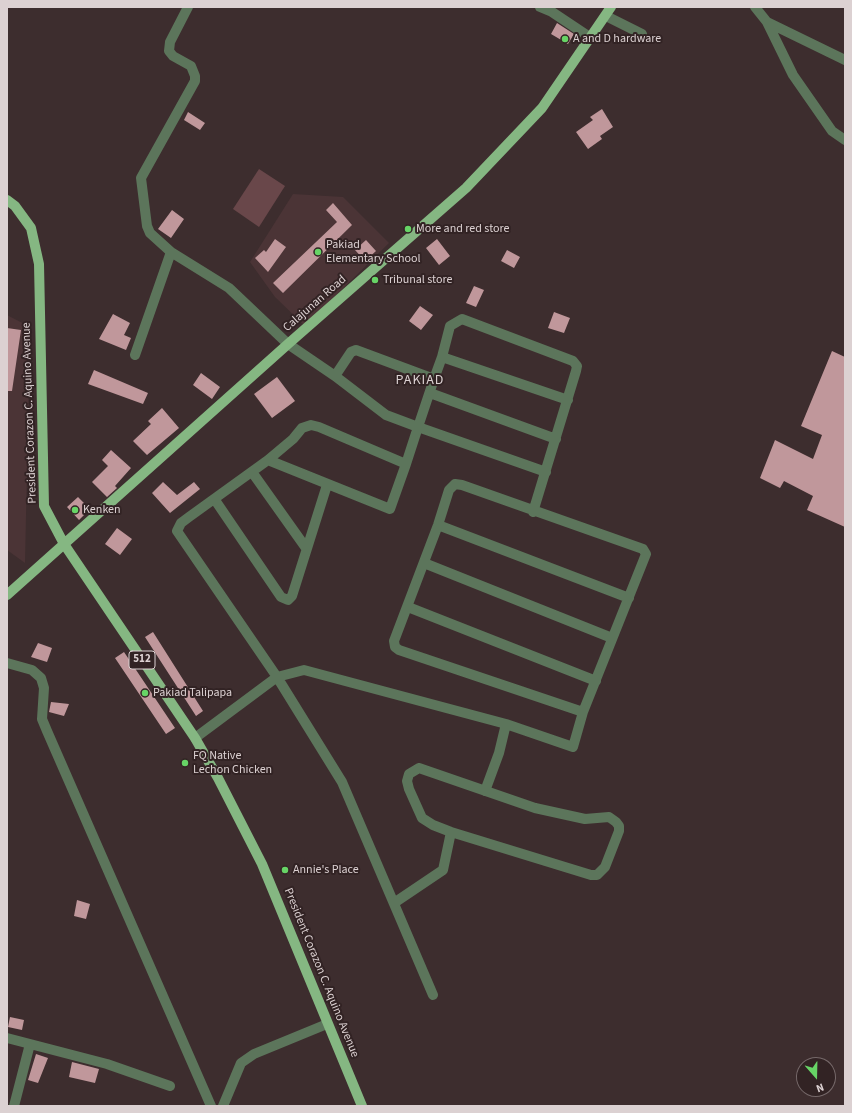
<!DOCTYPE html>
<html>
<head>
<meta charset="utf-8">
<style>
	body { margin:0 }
	#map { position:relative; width:852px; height:1113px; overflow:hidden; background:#3d2d2e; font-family:"Source Sans 3",sans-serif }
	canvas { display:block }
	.frame { position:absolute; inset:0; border:8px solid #dcd1d2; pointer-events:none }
	.north { position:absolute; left:796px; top:1057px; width:40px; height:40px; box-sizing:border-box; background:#322324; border:1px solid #76696a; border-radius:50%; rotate:160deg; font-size:11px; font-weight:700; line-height:16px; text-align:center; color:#dcd1d2 }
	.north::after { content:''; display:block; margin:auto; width:14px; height:18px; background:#67d466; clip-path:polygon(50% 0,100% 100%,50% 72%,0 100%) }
</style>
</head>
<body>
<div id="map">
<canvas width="852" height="1113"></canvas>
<div class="frame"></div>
<div class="north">N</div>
</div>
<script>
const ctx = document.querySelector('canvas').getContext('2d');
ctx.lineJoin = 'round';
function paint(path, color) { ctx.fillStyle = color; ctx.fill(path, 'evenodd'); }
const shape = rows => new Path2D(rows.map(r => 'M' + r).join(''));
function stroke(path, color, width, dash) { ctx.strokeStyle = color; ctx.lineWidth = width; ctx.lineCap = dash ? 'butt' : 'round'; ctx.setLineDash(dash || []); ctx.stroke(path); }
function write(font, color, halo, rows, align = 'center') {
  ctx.font = font + ' "Source Sans 3",sans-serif'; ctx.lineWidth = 4; ctx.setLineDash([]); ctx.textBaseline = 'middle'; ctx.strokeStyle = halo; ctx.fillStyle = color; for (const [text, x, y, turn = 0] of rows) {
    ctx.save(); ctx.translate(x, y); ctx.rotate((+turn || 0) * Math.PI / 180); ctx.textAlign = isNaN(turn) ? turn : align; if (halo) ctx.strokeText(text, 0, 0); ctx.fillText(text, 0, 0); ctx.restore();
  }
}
paint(shape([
	[293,194,343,197,389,243,305,326,275,297,250,262],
	[7,315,30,327,25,563,7,550]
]), '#4b3436');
paint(shape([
	[259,169,285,186,259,227,233,209]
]), '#69474a');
paint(shape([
	[557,23,574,34,568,44,551,34],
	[602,109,613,127,600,136,602,139,588,149,576,132,593,120,590,117],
	[188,112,205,123,200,130,184,120],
	[333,203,352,225,283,293,273,283,337,222,326,210],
	[172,210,184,219,171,238,158,229],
	[275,239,286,247,268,272,255,258,264,250,266,252],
	[437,239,450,256,439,265,426,248],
	[366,240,376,251,365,261,355,250],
	[507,250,520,257,514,268,501,261],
	[474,286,484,290,476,307,466,303],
	[420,306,433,315,421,330,409,321],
	[554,312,570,318,564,333,548,328],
	[113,314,130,323,124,335,131,338,126,350,99,339],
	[7,328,21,330,12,391,7,391],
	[832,351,845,357,845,527,807,510,813,496,784,481,780,488,760,478,775,440,813,459,822,435,801,426],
	[94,370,148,393,143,404,88,384],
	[201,373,220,387,212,399,193,385],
	[277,377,295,401,272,418,254,394],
	[162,408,179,428,147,455,133,441,151,424,148,421],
	[111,450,131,468,115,486,117,488,107,497,92,482,108,466,102,460],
	[163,482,177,495,194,482,200,489,170,513,152,493],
	[78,497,90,509,79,520,67,507],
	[117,528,132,539,120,555,105,544],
	[153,632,203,711,196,716,145,637],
	[38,643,52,648,47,662,31,657],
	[124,652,175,728,166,734,115,658],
	[51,702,69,704,64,716,49,712],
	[77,900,90,904,86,919,74,916],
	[10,1017,24,1020,22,1030,8,1027],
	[36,1054,48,1058,38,1083,28,1080],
	[72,1062,99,1069,95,1083,69,1077]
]), '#c0979b');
stroke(shape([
	[188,7,170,42,169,51,173,56,191,66,195,76,195,81,141,178,147,226,150,233,171,252,229,288,288,344,335,376,351,352,356,350,434,379,442,357,450,326,462,319,573,361,577,366,576,371,533,512],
	[540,7,552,12,591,38],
	[755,7,767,22,793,75,832,131,845,140],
	[606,16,642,34],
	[767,22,845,60],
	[135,355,171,252],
	[442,357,568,400],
	[335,376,386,415,418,427,434,379],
	[430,393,556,439],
	[268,460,390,509,406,464,319,427,311,425,302,428,293,439,268,460,189,517,181,523,177,531,277,677,342,782,433,995],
	[406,464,418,427,546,472],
	[252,472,306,548],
	[215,500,281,597,288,600,292,596,327,485],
	[438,525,629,598],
	[424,563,612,638],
	[408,607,596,681],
	[7,663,32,670,41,678,44,688,42,719,47,731,211,1106],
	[195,738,277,677,304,670,506,724,573,747,583,712,646,554,643,549,462,485,455,484,449,490,438,525,394,641,395,647,399,650,583,712],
	[419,768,535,808,585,819,609,817,616,822,619,826,619,831,605,867,597,875,591,875,451,832,433,825,422,818,409,789,407,781,409,774,419,768],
	[485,791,499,753,506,724],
	[394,903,443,870,451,832],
	[7,1038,107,1064,170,1086],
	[14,1106,30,1044],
	[223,1106,241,1063,254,1054,327,1024]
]), '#5c755b', 10);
stroke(shape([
	[7,200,15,206,31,228,39,264,44,506,64,544,195,738,218,778,262,864,362,1106],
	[7,595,288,344,466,188,542,108,611,7]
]), '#85b782', 10);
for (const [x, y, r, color] of [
	[565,39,4,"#67d466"],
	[408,229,4,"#67d466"],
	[318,252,4,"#67d466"],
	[375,280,4,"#67d466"],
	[75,510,4,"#67d466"],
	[145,693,4,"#67d466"],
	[185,763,4,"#67d466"],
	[285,870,4,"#67d466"]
]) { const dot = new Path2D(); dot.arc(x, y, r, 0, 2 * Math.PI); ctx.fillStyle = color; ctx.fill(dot); stroke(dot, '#322324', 1.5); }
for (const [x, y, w] of [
	[142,660,26]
]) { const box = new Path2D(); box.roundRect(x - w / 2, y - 9, w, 18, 3); ctx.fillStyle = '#322324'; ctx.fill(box); stroke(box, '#dcd1d2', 1); }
write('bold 11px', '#dcd1d2', null, [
	["512",142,660]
]);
write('12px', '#dcd1d2', '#322324', [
	["A and D hardware",573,39],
	["More and red store",416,229],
	["Pakiad",326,245],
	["Elementary School",326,259],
	["Tribunal store",383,280],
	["Kenken",83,510],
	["Pakiad Talipapa",153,693],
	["FQ Native",193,756],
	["Lechon Chicken",193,770],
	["Annie's Place",293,870]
], 'left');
write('12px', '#dcd1d2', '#322324', [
	["Calajunan Road",315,304,-41],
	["President Corazon C. Aquino Avenue",30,413,-92],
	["President Corazon C. Aquino Avenue",321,973,68]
]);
ctx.letterSpacing = '1px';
write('14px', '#dcd1d2', '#322324', [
	["PAKIAD",420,381]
]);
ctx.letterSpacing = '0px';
</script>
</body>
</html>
